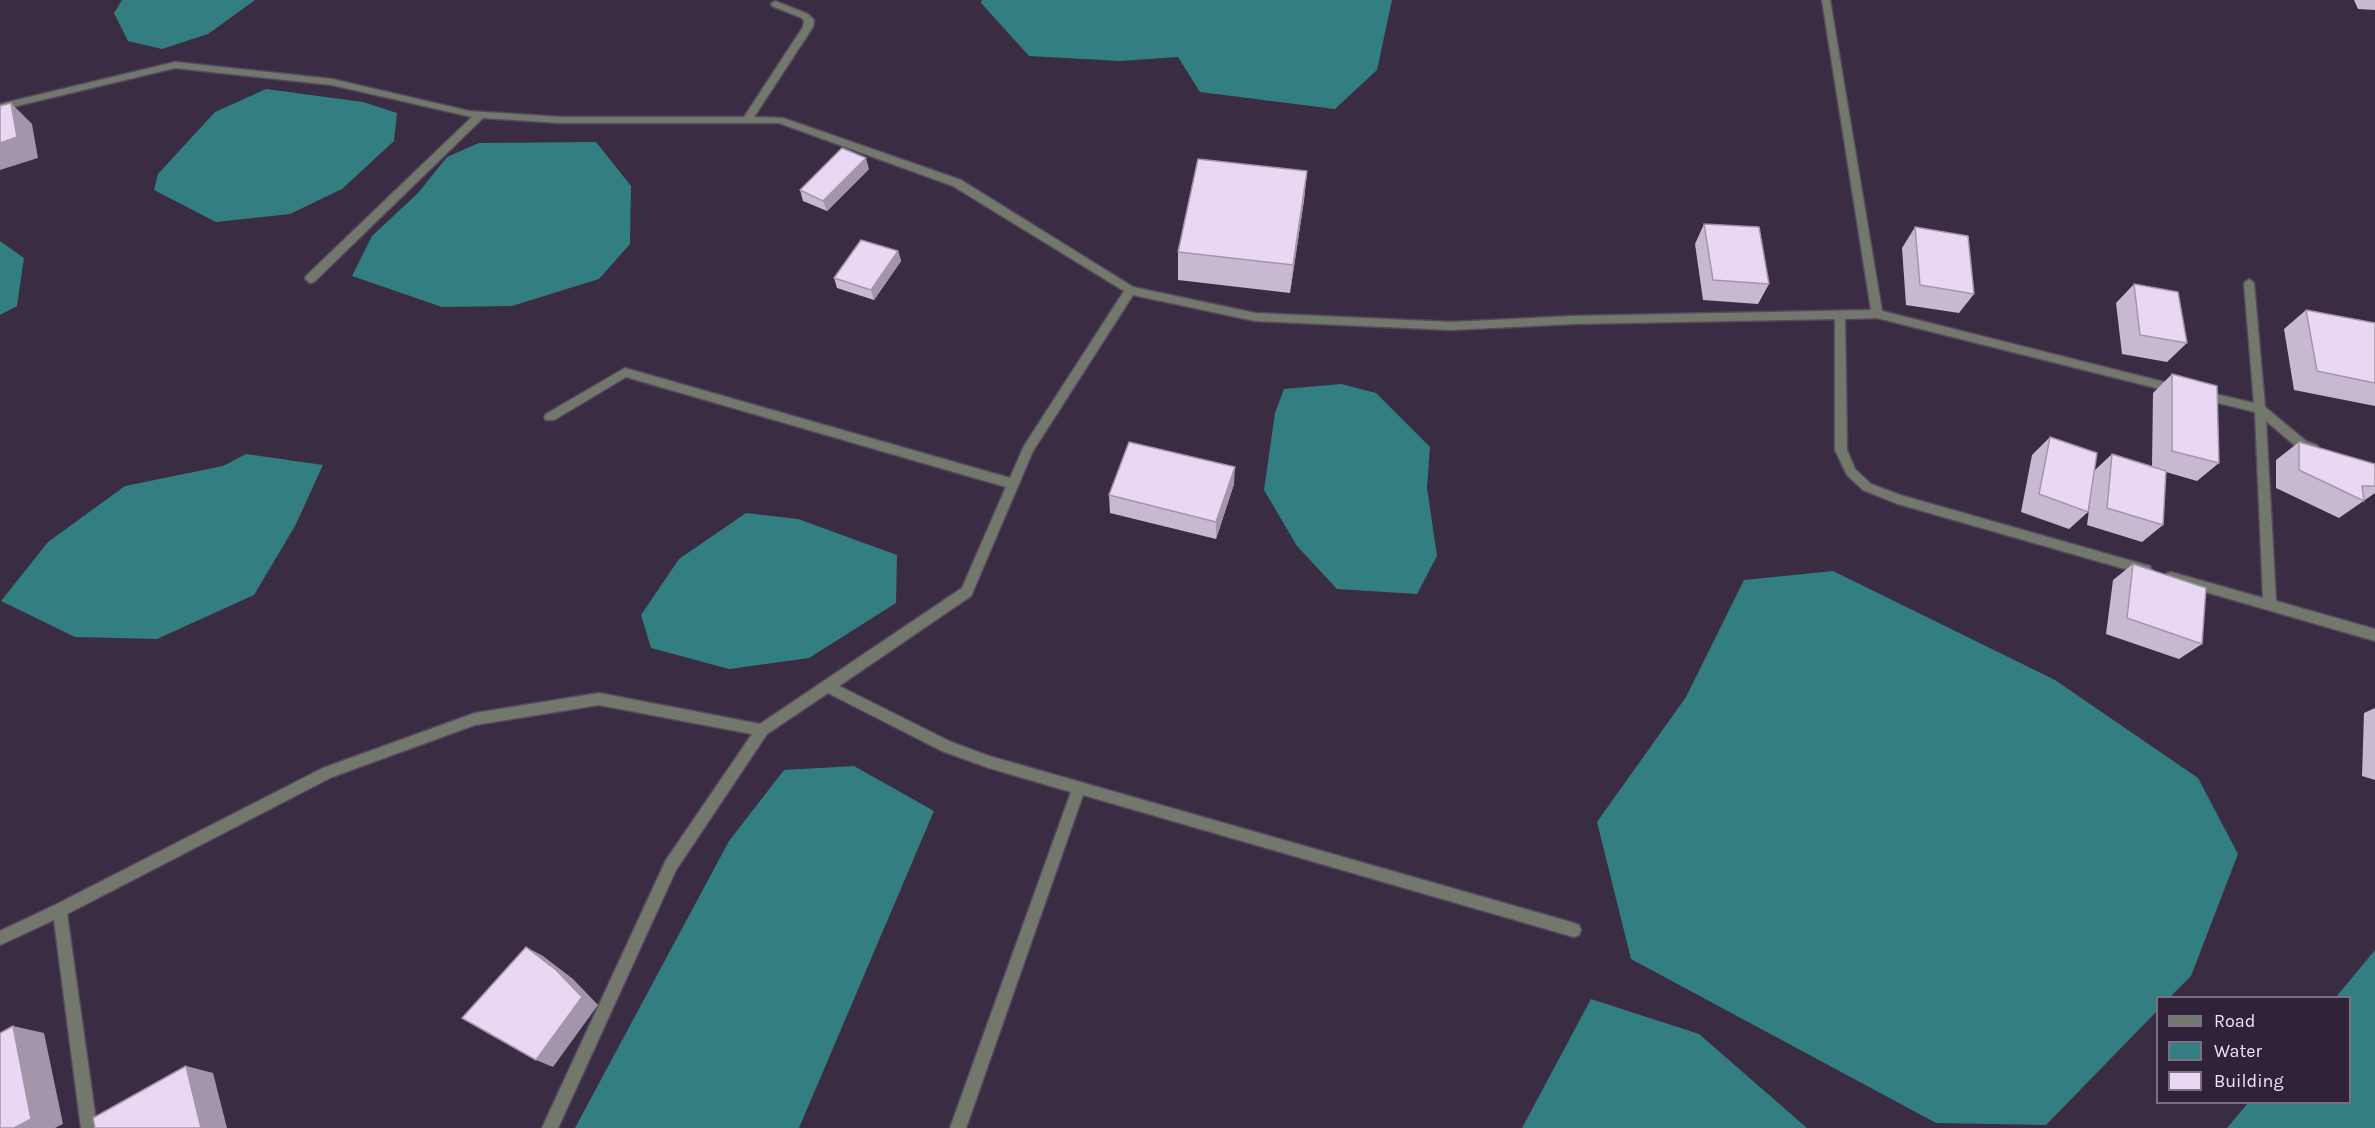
<!DOCTYPE html>
<html>
<head>
<meta charset="utf-8">
<style>
	body { margin:0 }
	#map { position:relative; width:2375px; height:1128px; overflow:hidden; background:#3a2c43; font-family:Karla,sans-serif }
	canvas { display:block }
	.legend { position:absolute; left:2156px; top:996px; width:195px; height:108px; box-sizing:border-box; background:#302238; border:2px solid #7c7084; margin:0; padding:8px 10px; list-style:none; font-size:18px; color:#efe6f5 }
	.legend li { display:flex; align-items:center; gap:12px; height:30px }
	.legend b { width:30px; border:2px solid #7c7084 }
</style>
</head>
<body>
<div id="map">
<canvas width="2375" height="1128"></canvas>
<ul class="legend">
<li><b style="height:8px;background:#73786c"></b>Road</li>
<li><b style="height:16px;background:#337e80"></b>Water</li>
<li><b style="height:16px;background:#e9d7f4"></b>Building</li>
</ul>
</div>
<script>
const ctx = document.querySelector('canvas').getContext('2d');
ctx.lineJoin = 'round';
function paint(path, color) { ctx.fillStyle = color; ctx.fill(path, 'evenodd'); }
const shape = rows => new Path2D(rows.map(r => 'M' + r).join(''));
function stroke(path, color, width, dash) { ctx.strokeStyle = color; ctx.lineWidth = width; ctx.lineCap = dash ? 'butt' : 'round'; ctx.setLineDash(dash || []); ctx.stroke(path); }
paint(shape([
	[122,0,255,0,208,34,162,49,128,41,114,13],
	[982,0,1392,0,1377,70,1335,109,1200,92,1178,57,1120,61,1029,56,981,3],
	[266,89,363,102,397,113,394,141,342,189,290,214,216,222,154,190,158,174,215,112],
	[596,142,631,186,630,244,599,279,512,306,442,307,352,276,372,236,418,193,447,157,479,143],
	[0,241,24,258,17,306,0,315],
	[1341,384,1376,393,1430,447,1427,488,1437,556,1417,594,1337,589,1297,546,1264,490,1275,413,1284,389],
	[246,454,323,465,295,526,254,595,157,639,75,637,1,601,48,542,125,486,223,466],
	[746,513,798,519,897,555,896,603,809,658,729,669,651,648,641,615,679,559],
	[1833,571,2055,680,2198,778,2238,854,2191,976,2170,997,2158,998,2157,1011,2046,1125,1936,1123,1631,959,1597,822,1686,697,1744,580],
	[854,766,934,811,799,1128,575,1128,729,841,784,770],
	[2375,950,2375,1128,2227,1128,2248,1103,2350,1102,2350,998,2336,997],
	[1591,999,1699,1034,1807,1128,1522,1128]
]), '#337e80');
const minor = shape([
	[1822,0,1830,0,1882,311,2176,385,2182,389,2176,393,1877,318,1845,319,1847,450,1855,469,1871,484,1900,495,2146,565,2150,566,2152,570,2150,574,2146,575,1898,504,1863,490,1847,475,1835,450,1835,319,1573,324,1451,330,1255,321,1133,295,1033,451,971,596,839,686,951,742,989,756,1574,923,1579,925,1581,930,1579,935,1574,937,1083,795,966,1128,950,1128,1071,792,989,768,942,751,828,693,767,734,676,870,558,1128,542,1128,666,860,752,734,599,705,475,725,332,777,67,914,97,1128,81,1128,54,920,0,945,0,931,55,905,323,768,475,713,599,693,760,724,962,588,1006,487,626,377,554,420,546,420,544,417,546,414,625,368,1010,478,1024,446,1124,291,953,186,779,123,561,123,483,118,314,282,310,283,305,279,306,276,472,117,332,85,175,68,0,110,0,104,175,62,332,79,469,111,561,117,744,117,803,27,804,21,802,18,772,6,771,4,775,1,808,14,814,20,813,27,754,117,783,118,961,180,1133,287,1255,313,1451,322,1573,316,1871,310,1822,0],
	[2249,279,2254,283,2265,407,2306,441,2317,445,2319,448,2313,453,2298,448,2266,421,2276,601,2375,629,2375,641,2171,582,2167,581,2165,577,2167,573,2171,572,2263,598,2255,412,2202,399,2196,395,2202,391,2254,403,2244,283,2249,279]
]);
stroke(minor, '#574a5f', 3);
paint(minor, '#73786c');
paint(shape([
	[2354,0,2375,0,2375,10,2358,9],
	[869,169,827,211,803,201,800,190],
	[1307,171,1304,200,1290,293,1178,280,1178,252],
	[1704,224,1769,284,1758,304,1703,300,1695,244],
	[1915,227,1974,294,1959,313,1906,305,1902,248],
	[898,251,901,261,874,300,837,288,834,278],
	[2134,284,2187,343,2167,362,2122,354,2116,303],
	[2306,310,2375,323,2375,406,2294,390,2284,329],
	[2172,374,2219,463,2197,481,2166,472,2163,525,2142,542,2087,525,2090,502,2088,512,2069,529,2021,512,2032,455,2050,437,2095,470,2112,454,2152,466,2153,393],
	[2299,442,2375,464,2375,493,2339,518,2276,488,2276,460],
	[1234,484,1216,539,1110,513,1109,495],
	[2133,564,2202,644,2179,659,2106,634,2113,580],
	[2375,708,2375,780,2362,776,2364,713]
]), '#c8b9d2');
paint(shape([
	[11,103,32,124,38,158,0,170,0,143],
	[866,158,869,169,827,211,823,201],
	[1307,171,1304,200,1290,293,1293,265],
	[898,251,901,261,874,300,871,290],
	[1235,467,1234,484,1216,539,1216,522],
	[526,947,543,956,573,979,598,1005,553,1067,536,1060],
	[13,1026,44,1033,63,1124,55,1128,14,1128],
	[186,1066,213,1073,227,1128,201,1128]
]), '#a396ab');
const building = shape([
	[11,103,17,137,0,143,0,106,11,103],
	[842,148,866,158,823,201,800,190,842,148],
	[1198,159,1307,171,1293,265,1178,252,1198,159],
	[1704,224,1759,227,1769,284,1713,280,1704,224],
	[1915,227,1968,236,1974,294,1920,285,1915,227],
	[861,240,898,251,871,290,834,278,861,240],
	[2134,284,2178,292,2187,343,2140,335,2134,284],
	[2306,310,2375,323,2375,383,2317,371,2306,310],
	[2172,374,2217,386,2219,463,2172,451,2172,374],
	[2050,437,2097,453,2088,512,2039,494,2050,437],
	[1129,442,1235,467,1216,522,1109,495,1129,442],
	[2299,442,2375,464,2375,486,2362,486,2364,501,2299,470,2299,442],
	[2112,454,2166,471,2163,525,2107,508,2112,454],
	[2133,564,2206,588,2202,644,2127,618,2133,564],
	[526,947,556,970,582,997,536,1060,462,1018,526,947],
	[13,1026,31,1119,14,1128,0,1128,0,1033,13,1026],
	[186,1066,201,1128,95,1128,93,1118,186,1066]
]);
paint(building, '#e9d7f4');
stroke(building, '#a396ab', 1.5);
</script>
</body>
</html>
